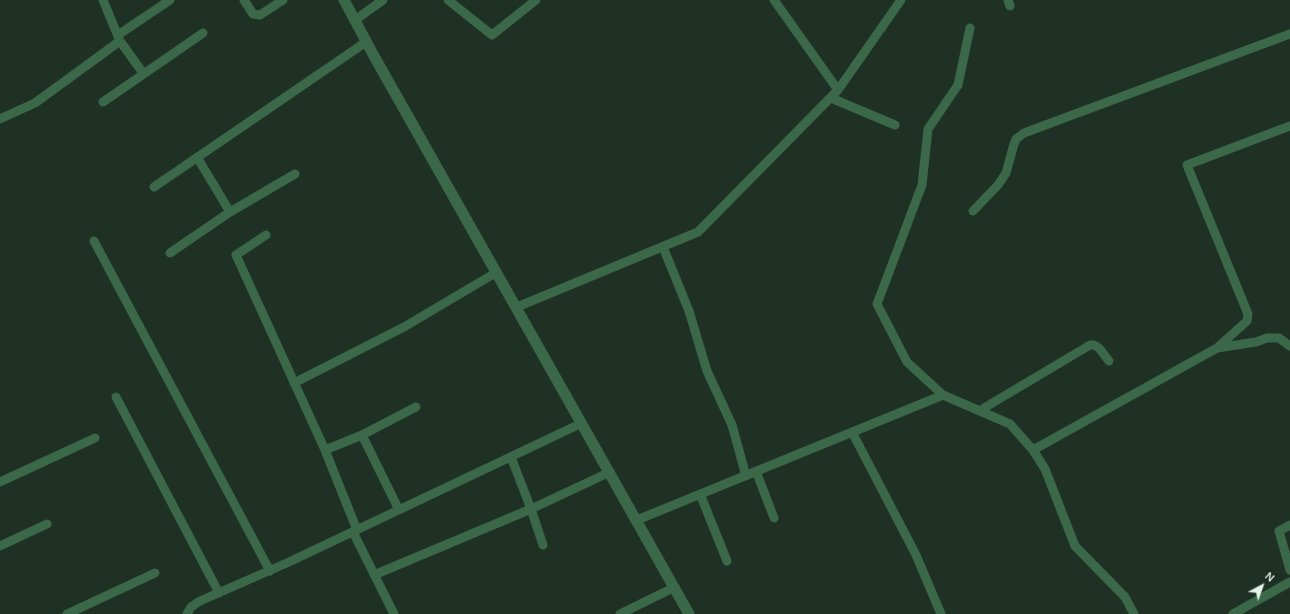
<!DOCTYPE html>
<html>
<head>
<meta charset="utf-8">
<style>
	body { margin:0 }
	#map { position:relative; width:1290px; height:614px; overflow:hidden; background:#1f3124; font-family:Manrope,sans-serif }
	canvas { display:block }
	.north { position:absolute; left:1242px; top:566px; width:40px; height:40px; -webkit-text-stroke:3px #15271a; paint-order:stroke; rotate:41deg; font-size:11px; font-weight:700; line-height:16px; text-align:center; color:#e6f1e9 }
	.north::after { content:''; display:block; margin:auto; width:14px; height:18px; background:#e6f1e9; clip-path:polygon(50% 0,100% 100%,50% 72%,0 100%) }
</style>
</head>
<body>
<div id="map">
<canvas width="1290" height="614"></canvas>
<div class="north">N</div>
</div>
<script>
const ctx = document.querySelector('canvas').getContext('2d');
ctx.lineJoin = 'round';
const shape = rows => new Path2D(rows.map(r => 'M' + r).join(''));
function stroke(path, color, width, dash) { ctx.strokeStyle = color; ctx.lineWidth = width; ctx.lineCap = dash ? 'butt' : 'round'; ctx.setLineDash(dash || []); ctx.stroke(path); }
stroke(shape([
	[244,0,253,14,260,15,283,0],
	[448,0,492,35,536,0],
	[774,0,838,90],
	[1008,0,1010,6],
	[355,20,383,0],
	[970,28,958,85,928,129,922,185,877,304,907,362,943,395,1010,424,1033,450,1045,469,1075,546,1125,597,1134,614],
	[118,35,170,0],
	[120,41,143,73],
	[831,98,895,125],
	[103,102,203,33],
	[0,119,35,103,120,41,103,0],
	[197,157,230,212,295,174],
	[154,187,366,42],
	[973,211,998,185,1006,173,1014,144,1016,139,1024,133,1290,34],
	[266,235,236,255,325,450,357,530],
	[94,241,270,571],
	[663,247,689,311,707,371,732,425,746,476],
	[170,253,230,212],
	[517,307,698,232,838,90,901,0],
	[1217,348,1256,342,1267,338,1279,338,1290,346],
	[294,383,404,327,497,272],
	[116,397,219,593],
	[979,411,1090,345,1094,345,1099,348,1109,361],
	[852,432,916,555,941,614],
	[362,435,399,510],
	[325,450,362,435,416,407],
	[1033,450,1217,348,1247,321,1248,314,1187,165,1290,126],
	[756,471,774,518],
	[0,482,95,438],
	[700,494,727,561],
	[637,520,943,395],
	[1290,525,1279,531,1290,570],
	[353,532,394,614],
	[543,545,531,509,610,472],
	[0,546,47,524],
	[374,575,531,509,511,457],
	[67,614,155,573],
	[187,614,191,607,200,601,289,562,582,423],
	[620,614,675,587],
	[1233,614,1290,582]
]), '#3a6849', 9);
stroke(shape([
	[344,0,374,56,689,614]
]), '#3a6849', 11);
</script>
</body>
</html>
